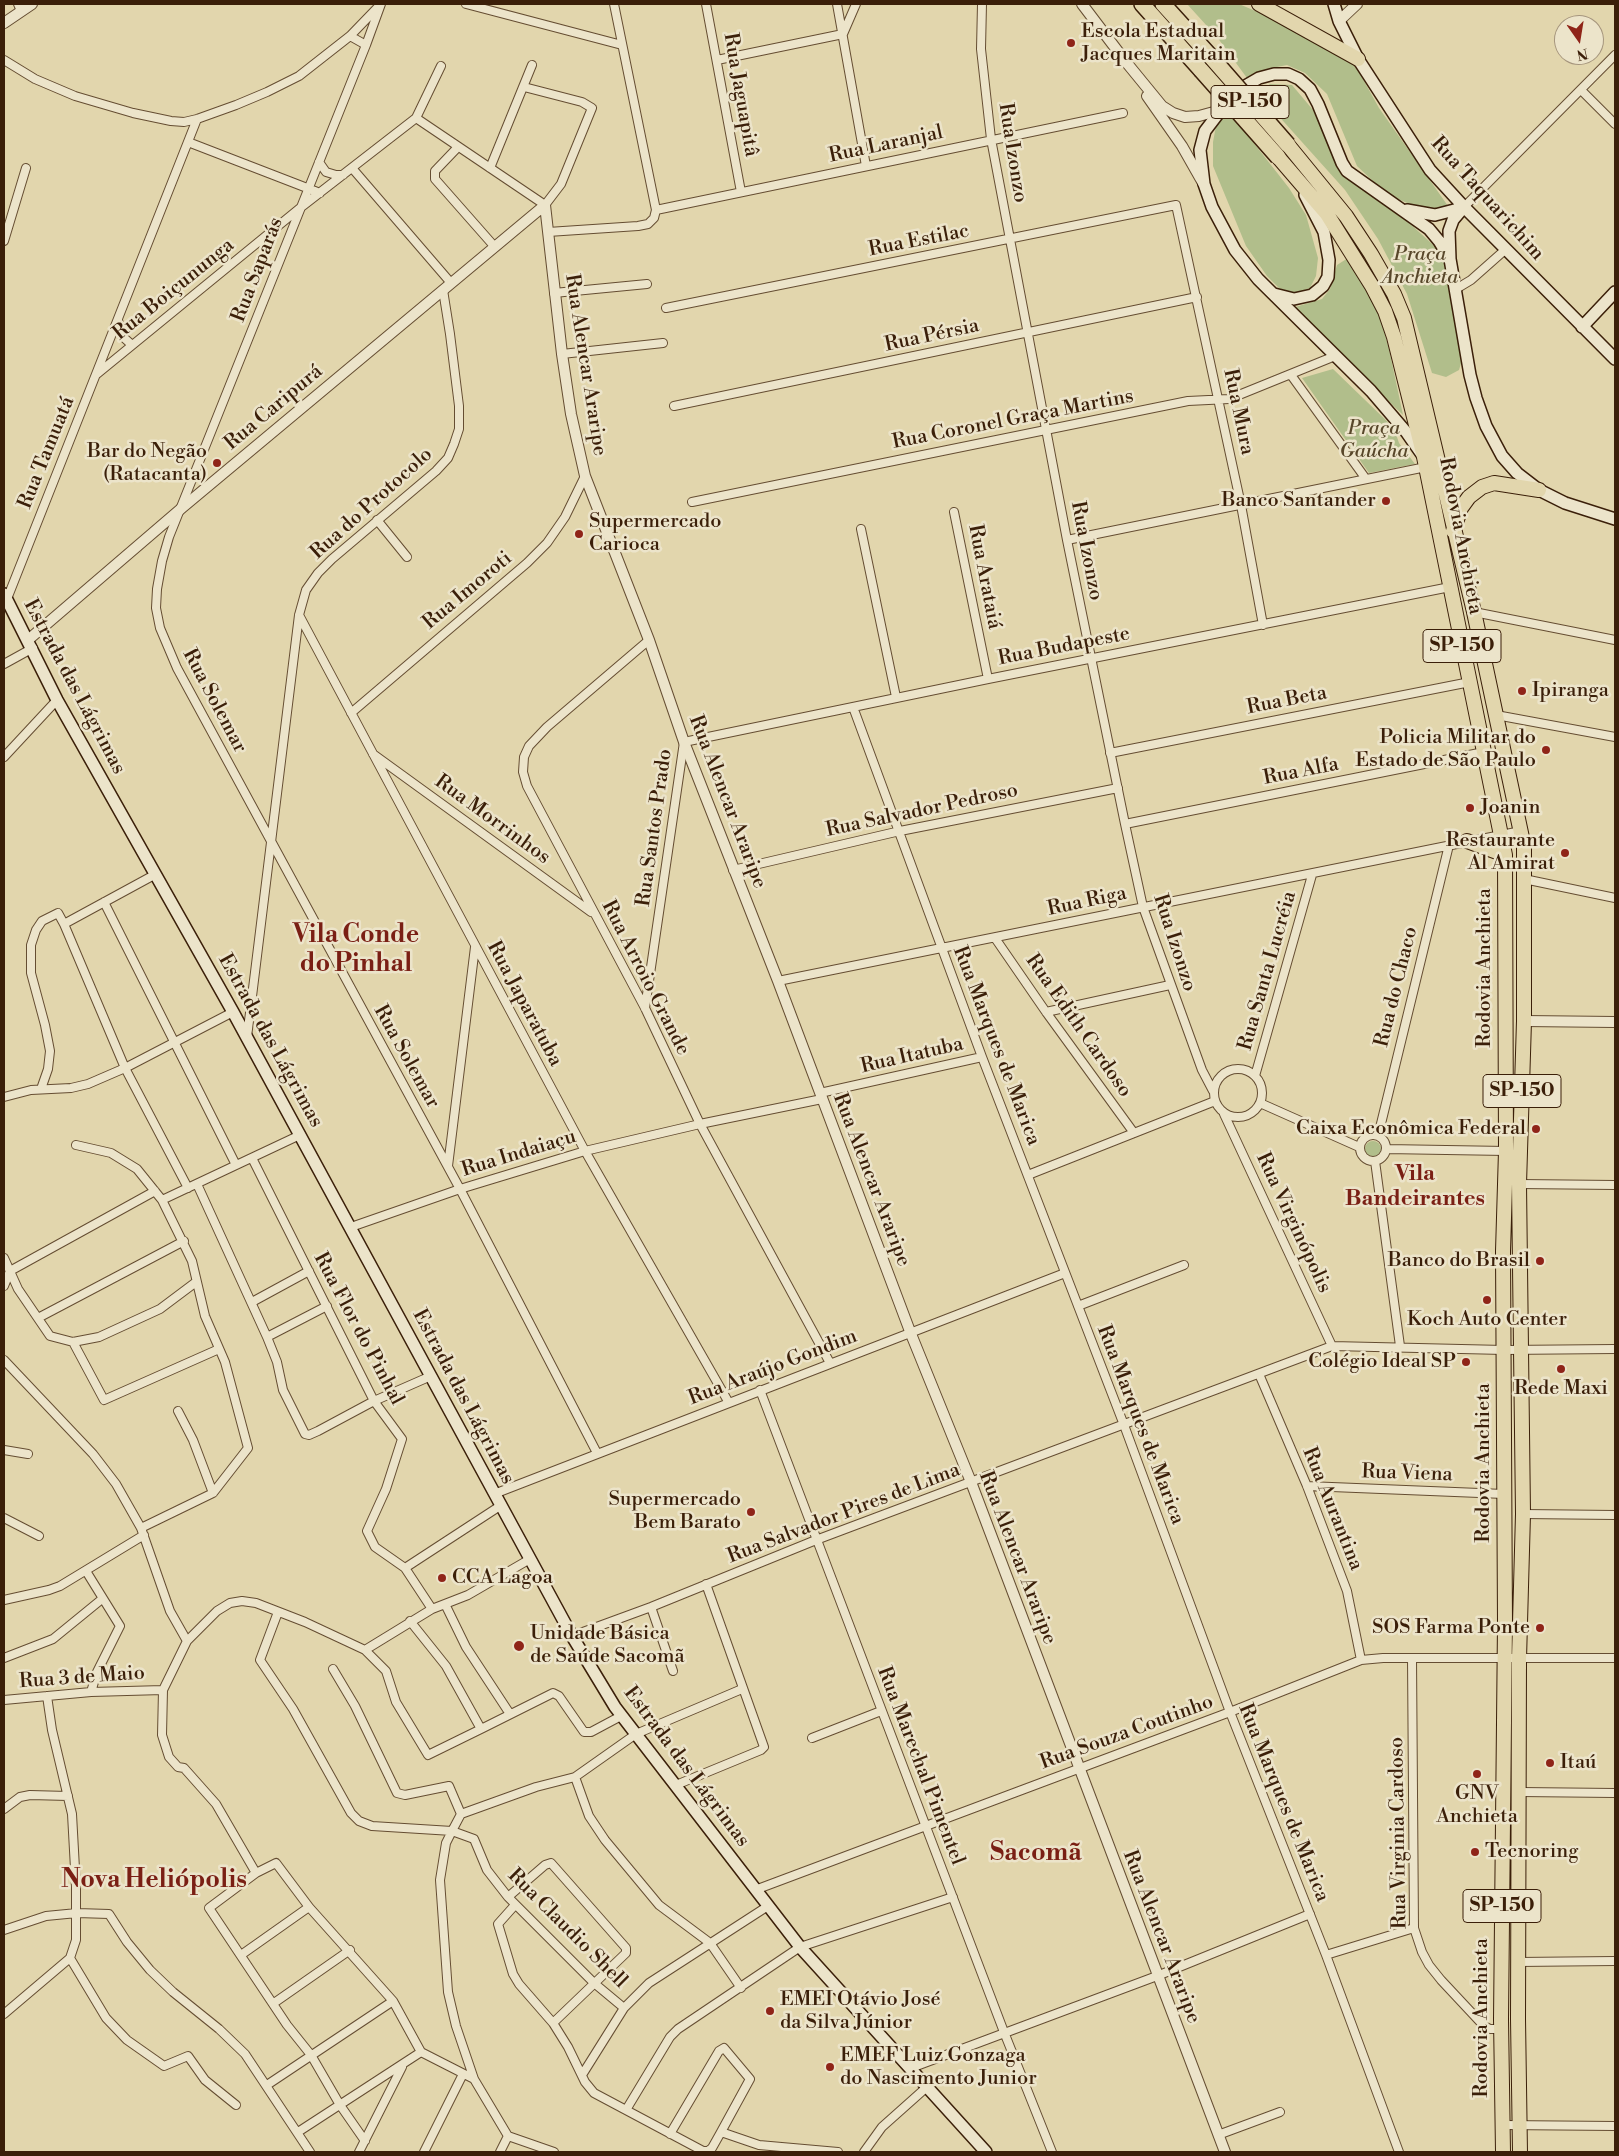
<!DOCTYPE html>
<html>
<head>
<meta charset="utf-8">
<style>
	body { margin:0 }
	#map { position:relative; width:1619px; height:2156px; overflow:hidden; background:#e2d6ad; font-family:"Libre Bodoni",serif }
	canvas { display:block }
	.frame { position:absolute; inset:0; border:5px solid #3b1f09; pointer-events:none }
	.north { position:absolute; left:1554px; top:15px; width:50px; height:50px; box-sizing:border-box; background:#ece4ca; border:1px solid #a5957d; border-radius:50%; rotate:167deg; font-size:14px; font-weight:700; line-height:20px; text-align:center; color:#3b1f09 }
	.north::after { content:''; display:block; margin:auto; width:18px; height:22px; background:#8f2418; clip-path:polygon(50% 0,100% 100%,50% 72%,0 100%) }
</style>
</head>
<body>
<div id="map">
<canvas width="1619" height="2156"></canvas>
<div class="frame"></div>
<div class="north">N</div>
</div>
<script>
const ctx = document.querySelector('canvas').getContext('2d');
ctx.lineJoin = 'round';
function paint(path, color) { ctx.fillStyle = color; ctx.fill(path, 'evenodd'); }
const shape = rows => new Path2D(rows.map(r => 'M' + r).join(''));
function stroke(path, color, width, dash) { ctx.strokeStyle = color; ctx.lineWidth = width; ctx.lineCap = dash ? 'butt' : 'round'; ctx.setLineDash(dash || []); ctx.stroke(path); }
function write(font, color, halo, rows, align = 'center') {
  ctx.font = font + ' "Libre Bodoni",serif'; ctx.lineWidth = 5; ctx.setLineDash([]); ctx.textBaseline = 'middle'; ctx.strokeStyle = halo; ctx.fillStyle = color; for (const [text, x, y, turn = 0] of rows) {
    ctx.save(); ctx.translate(x, y); ctx.rotate((+turn || 0) * Math.PI / 180); ctx.textAlign = isNaN(turn) ? turn : align; if (halo) ctx.strokeText(text, 0, 0); ctx.fillText(text, 0, 0); ctx.restore();
  }
}
paint(shape([
	[1187,4,1239,4,1279,21,1353,61,1379,108,1448,206,1435,211,1416,207,1396,198,1375,183,1357,166,1327,94,1305,73,1287,65,1267,69,1247,78,1217,37],
	[1270,84,1292,85,1313,110,1341,173,1397,212,1440,251,1448,272,1462,360,1459,370,1446,377,1432,373,1407,294,1378,239,1345,190,1258,93],
	[1227,111,1231,114,1289,188,1306,215,1318,258,1316,276,1310,288,1294,294,1279,288,1267,276,1246,246,1213,166,1213,142,1216,126],
	[1348,258,1379,312,1389,349,1403,415,1292,308,1322,299,1330,289,1337,265],
	[1333,369,1394,428,1399,443,1415,464,1369,473,1302,378],
	'1365 1149a8 8 0 1 1 16 0a8 8 0 1 1-16 0Z'
]), '#b1be8b');
const minor = shape([
	[18,4,21,11],
	[381,4,366,45,169,537,162,561,157,589,156,608,160,628,177,668,460,1189,597,1453],
	[466,4,622,45],
	[706,4,741,192],
	[837,4,866,166],
	[982,4,981,49,991,139,1067,540,1125,824,1143,907,1202,1070,1213,1091],
	[350,36,366,45],
	[4,60,35,79,75,96,133,113,171,121,184,122,197,119,236,105,267,92,299,76,350,36,379,6],
	[717,60,843,34,856,4],
	[1581,90,1615,124],
	[416,118,545,205,561,184,592,108,582,102,524,87],
	[188,142,320,193],
	[458,147,435,171,435,179,494,246],
	[319,162,326,172,336,175,343,175],
	[352,168,451,283],
	[490,168,532,65],
	[1464,207,1615,55],
	[656,210,1123,113],
	[548,232,638,226,648,224,654,218,656,210,614,4],
	[4,241,26,168],
	[1456,289,1471,280,1506,249],
	[554,293,647,284],
	[666,308,1176,205,1241,505,1263,625],
	[118,320,122,336,132,345],
	[562,354,663,343],
	[97,374,300,208,416,118,441,66],
	[1291,375,1366,479],
	[674,406,1197,297],
	[692,502,1188,401,1229,399,1335,356],
	[954,512,988,679],
	[377,520,407,557],
	[861,529,896,697],
	[1067,540,1426,467],
	[7,599,197,119],
	[1474,612,1615,640],
	[299,615,585,1151,729,1403],
	[649,640,547,727,529,746,524,757,523,772,527,786,645,1008,700,1124,830,1363],
	[4,664,33,648],
	[853,707,982,1057,1124,1425,1230,1712,1326,1955,1399,2152],
	[351,713,527,563,547,543,565,517,585,476],
	[1496,715,1615,737],
	[1110,753,1470,682],
	[373,754,591,912],
	[4,757,57,700],
	[1125,824,1484,752],
	[733,870,900,831,1118,788],
	[1524,879,1615,898],
	[104,902,236,1165],
	[64,924,125,1068,188,1188],
	[995,938,1046,1012,1134,1133],
	[778,981,1521,831],
	[645,1008,684,742,988,679,1450,587],
	[1046,1012,1170,985],
	[247,1037,299,615,306,590,318,573,332,559,436,471,448,458,454,444,459,429,459,406,450,334,443,290],
	'1214 1093a24 24 0 1 1 48 0a24 24 0 1 1-48 0Z',
	[1255,1076,1312,875],
	[41,1089,48,1069,50,1051,45,1025,31,973,31,945,36,930,42,921,58,913,64,924,156,874],
	[820,1093,982,1057],
	[4,1097,31,1090,71,1088,88,1084,125,1068,233,1012],
	[1260,1103,1359,1147],
	[1224,1114,1332,1346],
	'1360 1148a13 13 0 1 1 26 0a13 13 0 1 1-26 0Z',
	[1378,1136,1449,845],
	[76,1145,111,1153,137,1169,162,1200,192,1261,205,1316,225,1362,248,1448,213,1493,141,1528],
	[1386,1149,1506,1151],
	[252,1158,374,1401,402,1439,386,1489,367,1531,375,1547,405,1568,432,1609],
	[1375,1161,1400,1346],
	[448,1166,475,947],
	[1028,1175,1215,1101],
	[197,1184,267,1337,277,1362,283,1390,305,1434,309,1435,318,1431,374,1401,431,1376],
	[1519,1184,1615,1185],
	[162,1200,300,1135],
	[351,1227,460,1189,585,1151,700,1124,822,1099],
	[4,1258,18,1289,50,1336,73,1342,99,1337,160,1309,196,1282],
	[4,1286,10,1271,155,1191],
	[252,1302,309,1271],
	[1078,1306,1184,1265],
	[38,1318,184,1241],
	[267,1337,327,1306],
	[73,1342,104,1400,219,1349],
	[4,1360,93,1454,116,1484,141,1528,170,1611,187,1641],
	[1259,1374,1307,1486,1347,1591,1361,1660],
	[760,1390,1004,2032,1052,2152],
	[178,1411,193,1440,213,1493],
	[4,1450,28,1454],
	[1307,1486,1504,1494],
	[494,1494,1065,1273],
	[1523,1514,1615,1515],
	[4,1518,39,1536],
	[405,1568,500,1506],
	[86,1571,120,1626,97,1672,91,1692],
	[4,1600,49,1590,60,1586,144,1535],
	[445,1604,466,1647,510,1714],
	[651,1607,673,1671],
	[278,1612,260,1660,293,1709,351,1813,359,1821,372,1826,452,1831,474,1839,487,1870,508,1897,594,1983,624,2008],
	[410,1621,446,1666,481,1729,553,1693,559,1696,584,1732,591,1732,621,1716],
	[572,1636,651,1607,816,1540,1332,1346,1504,1350,1615,1349],
	[365,1650,432,1609,468,1595,530,1559],
	[4,1658,53,1639,102,1599],
	[1412,1658,1414,1928,1422,1952,1429,1965,1441,1980,1484,2026,1490,2029,1501,2029],
	[333,1669,355,1706,397,1793,405,1795,449,1786,461,1814],
	[4,1700,91,1692,163,1690],
	[812,1738,881,1711],
	[575,1777,589,1816,605,1840,659,1905,710,1943,741,1988],
	[676,1785,761,1750,764,1747,706,1584],
	[1520,1792,1615,1793],
	[4,1809,20,1797,30,1795,68,1796],
	[256,1873,209,1908,287,2025,311,2055,340,2105,365,2141],
	[755,1890,1230,1712,1361,1660,1383,1658,1615,1658],
	[508,1897,545,1865,551,1863,626,1948,626,1953,553,2023],
	[515,1905,498,1924,513,1974,519,1984,553,2023,568,2047,585,2082,594,2093,703,2151,708,2151,712,2148,721,2132,759,2145,838,2152],
	[4,1930,46,1916,77,1913,109,1914,127,1942,150,1970,173,1992,219,2029,245,2054,310,2152],
	[241,1955,309,1907],
	[1326,1955,1414,1928],
	[70,1958,106,2018,127,2040,164,2066,188,2056,205,2080,236,2105],
	[1518,1962,1615,1961],
	[274,2003,350,1950],
	[4,2014,70,1958,76,1940,76,1887,72,1814,52,1730,47,1696],
	[911,2068,1157,1976,1310,1914],
	[582,2075,624,2008,649,1983,768,1906],
	[474,2079,421,2052,393,2001,309,1907,276,1863,256,1873,216,1804,184,1768,178,1767,169,1757,162,1735,163,1690,187,1641,217,1611,230,1603,242,1601,256,1603,305,1622,365,1650,386,1671,396,1702,428,1755,481,1729],
	[267,2085,393,2001],
	[626,2110,670,2037,678,2029,800,1947,953,1897],
	[1503,2125,1615,2126],
	[298,2132,421,2052],
	[670,2134,719,2051,724,2048,750,2079,721,2132],
	[1218,2135,1280,2112],
	[508,2136,474,2079,456,2026,448,1992,440,1880,446,1843,452,1831,461,1814,536,1787,575,1777,636,1734,742,1689],
	[508,2136,554,2152],
	[359,2152,402,2067],
	[424,2152,463,2074],
	[500,2152,508,2136],
	[864,2152,882,2127,928,2086]
]);
const tertiary = shape([
	[1082,4,1126,62,1162,106,1173,113,1185,117,1199,116,1221,110],
	[1339,21,1357,4],
	[4,23,32,4],
	[1147,96,1182,146,1203,183],
	[545,205,562,354,571,414,585,476,649,640,684,742,778,981,911,1334,971,1482,1225,2152],
	[28,640,183,507,545,205],
	[1524,1021,1615,1022]
]);
const secondary = shape([
	[1334,4,1339,21,1358,59,1430,170,1464,207,1615,359],
	[1464,207,1453,220,1449,231,1450,259,1470,375,1476,398,1486,426,1502,456,1517,473,1539,490,1565,503,1615,519],
	[1407,210,1435,215,1462,208],
	[1274,294,1294,299,1312,295,1323,286,1328,277,1329,260,1324,232,1305,195],
	[1582,327,1615,292],
	[1421,453,1407,433,1371,391,1258,279,1235,250,1212,207,1204,184,1200,150,1205,131,1221,110,1247,85,1259,78,1274,74,1288,74,1299,79,1310,89,1318,104,1342,163,1347,171,1429,229,1439,241,1450,259],
	[4,594,57,700,233,1012,572,1636,615,1707,800,1947,986,2152]
]);
const trunk = shape([
	[1259,4,1358,59],
	[1288,145,1346,216,1371,254,1394,294,1404,318,1474,612,1524,847,1524,1021,1519,1184,1523,1514,1519,1659,1518,2019,1520,2152],
	[1278,157,1327,214,1372,286,1385,311,1394,337,1424,457,1505,855,1506,1151,1503,1251,1505,1623,1501,2019,1503,2152],
	[1453,531,1461,508,1469,497,1482,487,1494,483,1539,490],
	[1467,841,1505,855]
]);
const motorway = shape([
	[1142,4,1201,70],
	[1163,4,1212,58]
]);
stroke(minor, '#654d32', 10);
stroke(tertiary, '#654d32', 12);
stroke(secondary, '#3b1f09', 14);
stroke(trunk, '#3b1f09', 16);
stroke(motorway, '#3b1f09', 18);
stroke(minor, '#ece4ca', 8);
stroke(tertiary, '#ece4ca', 10);
stroke(secondary, '#ece4ca', 11);
stroke(trunk, '#e2d6ad', 14);
stroke(motorway, '#e2d6ad', 15);
const motorwayBridge = shape([
	[1212,58,1288,145],
	[1201,70,1278,157]
]);
stroke(motorwayBridge, '#3b1f09', 18, []);
stroke(motorwayBridge, '#e2d6ad', 15);
for (const [x, y, r, color] of [
	[1071,43,5,"#8f2418"],
	[217,463,5,"#8f2418"],
	[1386,501,5,"#8f2418"],
	[579,534,5,"#8f2418"],
	[1522,691,5,"#8f2418"],
	[1546,750,5,"#8f2418"],
	[1470,808,5,"#8f2418"],
	[1565,853,5,"#8f2418"],
	[1536,1129,5,"#8f2418"],
	[1540,1261,5,"#8f2418"],
	[1487,1300,5,"#8f2418"],
	[1466,1362,5,"#8f2418"],
	[1561,1369,5,"#8f2418"],
	[751,1512,5,"#8f2418"],
	[442,1578,5,"#8f2418"],
	[1540,1628,5,"#8f2418"],
	[519,1646,6,"#8f2418"],
	[1550,1763,5,"#8f2418"],
	[1477,1774,5,"#8f2418"],
	[1475,1852,5,"#8f2418"],
	[770,2011,5,"#8f2418"],
	[830,2067,5,"#8f2418"]
]) { const dot = new Path2D(); dot.arc(x, y, r, 0, 2 * Math.PI); ctx.fillStyle = color; ctx.fill(dot); stroke(dot, '#ece4ca', 2); }
for (const [x, y, w] of [
	[1250,102,78],
	[1462,646,78],
	[1522,1091,78],
	[1502,1906,78]
]) { const box = new Path2D(); box.roundRect(x - w / 2, y - 16.5, w, 33, 4); ctx.fillStyle = '#ece4ca'; ctx.fill(box); stroke(box, '#3b1f09', 1); }
write('bold 19px', '#3b1f09', null, [
	["SP-150",1250,102],
	["SP-150",1462,646],
	["SP-150",1522,1091],
	["SP-150",1502,1906]
]);
write('20px', '#3b1f09', '#ece4ca', [
	["Escola Estadual",1081,32],
	["Jacques Maritain",1081,55],
	["Bar do Negão",207,452,"right"],
	["(Ratacanta)",207,475,"right"],
	["Banco Santander",1376,501,"right"],
	["Supermercado",589,522],
	["Carioca",589,545],
	["Ipiranga",1532,691],
	["Policia Militar do",1536,738,"right"],
	["Estado de São Paulo",1536,761,"right"],
	["Joanin",1480,808],
	["Restaurante",1555,841,"right"],
	["Al Amirat",1555,864,"right"],
	["Caixa Econômica Federal",1526,1129,"right"],
	["Banco do Brasil",1530,1261,"right"],
	["Koch Auto Center",1487,1320,"center"],
	["Colégio Ideal SP",1456,1362,"right"],
	["Rede Maxi",1561,1389,"center"],
	["Supermercado",741,1500,"right"],
	["Bem Barato",741,1523,"right"],
	["CCA Lagoa",452,1578],
	["SOS Farma Ponte",1530,1628,"right"],
	["Unidade Básica",530,1634],
	["de Saúde Sacomã",530,1657],
	["Itaú",1560,1763],
	["GNV",1477,1794,"center"],
	["Anchieta",1477,1817,"center"],
	["Tecnoring",1485,1852],
	["EMEI Otávio José",780,2000],
	["da Silva Júnior",780,2023],
	["EMEF Luiz Gonzaga",840,2056],
	["do Nascimento Junior",840,2079]
], 'left');
write('20px', '#3b1f09', '#ece4ca', [
	["Rua Jaguapitâ",740,95,80],
	["Rua Laranjal",886,145,-12],
	["Rua Izonzo",1012,153,81],
	["Rua Taquarichim",1487,199,48],
	["Rua Estilac",919,241,-11],
	["Rua Saparás",258,270,-69],
	["Rua Boiçununga",174,290,-39],
	["Rua Pérsia",932,336,-12],
	["Rua Alencar Araripe",585,365,81],
	["Rua Caripurá",274,408,-40],
	["Rua Mura",1238,412,78],
	["Rua Coronel Graça Martins",1013,420,-11],
	["Rua Tamuatá",47,453,-68],
	["Rua do Protocolo",372,504,-42],
	["Rodovia Anchieta",1460,536,79],
	["Rua Izonzo",1086,551,79],
	["Rua Arataiá",984,577,79],
	["Rua Imoroti",468,591,-40],
	["Rua Budapeste",1064,647,-11],
	["Estrada das Lágrimas",74,687,62],
	["Rua Solemar",214,701,62],
	["Rua Beta",1287,701,-11],
	["Rua Alfa",1301,772,-11],
	["Rua Alencar Araripe",727,802,69],
	["Rua Salvador Pedroso",922,811,-12],
	["Rua Morrinhos",492,820,36],
	["Rua Santos Prado",655,828,-82],
	["Rua Riga",1087,902,-12],
	["Rua Izonzo",1174,943,72],
	["Rodovia Anchieta",1485,968,-90],
	["Rua Santa Lucréia",1268,971,-74],
	["Rua Arroio Grande",645,978,63],
	["Rua do Chaco",1397,987,-76],
	["Rua Japaratuba",524,1004,62],
	["Rua Edith Cardoso",1078,1026,55],
	["Estrada das Lágrimas",270,1041,61],
	["Rua Marques de Marica",996,1046,69],
	["Rua Itatuba",912,1056,-13],
	["Rua Solemar",406,1057,61],
	["Rua Indaiaçu",519,1154,-17],
	["Rua Alencar Araripe",871,1180,69],
	["Rua Virginópolis",1293,1223,65],
	["Rua Flor do Pinhal",358,1329,62],
	["Rua Araújo Gondim",773,1368,-21],
	["Estrada das Lágrimas",463,1397,62],
	["Rua Marques de Marica",1140,1425,69],
	["Rodovia Anchieta",1484,1463,-90],
	["Rua Viena",1407,1474,2],
	["Rua Aurantina",1332,1509,68],
	["Rua Salvador Pires de Lima",844,1514,-21],
	["Rua Alencar Araripe",1017,1558,69],
	["Rua 3 de Maio",82,1678,-4],
	["Rua Souza Coutinho",1127,1733,-20],
	["Rua Marechal Pimentel",920,1766,69],
	["Estrada das Lágrimas",686,1767,53],
	["Rua Marques de Marica",1283,1803,68],
	["Rua Virginia Cardoso",1399,1833,-91],
	["Rua Claudio Shell",567,1929,45],
	["Rua Alencar Araripe",1161,1937,69],
	["Rodovia Anchieta",1482,2018,-90]
]);
write('italic 20px', '#58472a', '#ece4ca', [
	["Praça",1420,255],
	["Anchieta",1420,278],
	["Praça",1374,429],
	["Gaúcha",1374,452]
]);
write('bold 22px', '#7a1f14', '#ece4ca', [
	["Vila",1415,1175],
	["Bandeirantes",1415,1200]
]);
write('bold 25px', '#7a1f14', '#ece4ca', [
	["Vila Conde",356,936],
	["do Pinhal",356,965],
	["Sacomã",1036,1854],
	["Nova Heliópolis",154,1881]
]);
</script>
</body>
</html>
